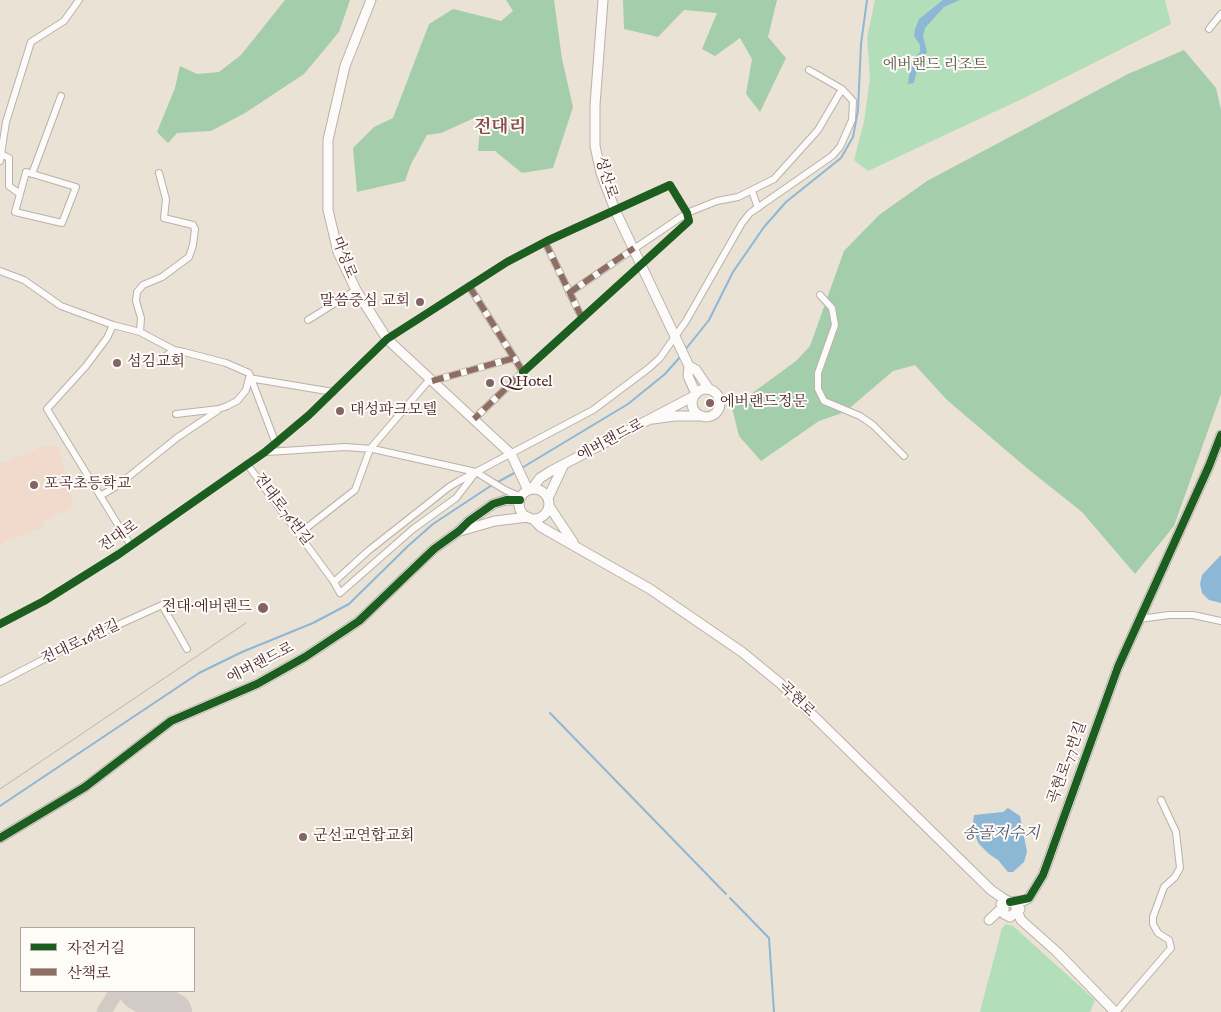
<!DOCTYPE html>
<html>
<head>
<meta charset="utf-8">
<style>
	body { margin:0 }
	#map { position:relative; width:1221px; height:1012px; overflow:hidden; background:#eae2d4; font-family:"IM FELL English","Noto Serif KR",serif }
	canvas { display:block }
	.legend { position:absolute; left:20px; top:927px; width:175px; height:65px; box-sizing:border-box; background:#fdfcf7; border:1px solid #b5a4a5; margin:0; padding:6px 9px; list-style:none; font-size:15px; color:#4a1f2b }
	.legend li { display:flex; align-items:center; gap:10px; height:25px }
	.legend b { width:25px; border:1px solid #b5a4a5 }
</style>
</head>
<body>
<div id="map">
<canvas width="1221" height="1012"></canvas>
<ul class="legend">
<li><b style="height:6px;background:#1b5e20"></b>자전거길</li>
<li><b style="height:6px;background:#8d6e63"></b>산책로</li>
</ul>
</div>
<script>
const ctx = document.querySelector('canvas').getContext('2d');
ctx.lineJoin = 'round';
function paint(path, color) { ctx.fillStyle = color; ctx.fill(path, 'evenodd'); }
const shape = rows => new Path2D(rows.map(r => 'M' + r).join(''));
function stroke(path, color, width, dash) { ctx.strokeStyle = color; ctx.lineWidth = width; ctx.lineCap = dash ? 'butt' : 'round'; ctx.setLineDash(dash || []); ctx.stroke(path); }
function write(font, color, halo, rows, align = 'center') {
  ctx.font = font + ' "IM FELL English","Noto Serif KR",serif'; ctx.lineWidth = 4; ctx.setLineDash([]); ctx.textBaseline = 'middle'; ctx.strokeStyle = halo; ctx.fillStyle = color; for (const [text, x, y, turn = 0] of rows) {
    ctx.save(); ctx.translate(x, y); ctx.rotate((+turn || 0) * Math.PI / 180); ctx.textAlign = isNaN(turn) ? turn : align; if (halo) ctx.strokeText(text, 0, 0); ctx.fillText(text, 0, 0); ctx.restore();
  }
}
paint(shape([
	[47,445,59,447,73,507,44,520,43,527,3,542,0,546,0,464]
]), '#f1d9cc');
paint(shape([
	[875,0,1165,0,1171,24,1024,98,868,171,854,160,864,122,870,78,867,38],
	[1006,924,1013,926,1095,1000,1090,1012,980,1012,1002,928]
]), '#b2dfb9');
paint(shape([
	[285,0,350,0,339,32,304,74,245,113,211,131,177,133,168,143,157,132,175,88,180,66,197,74,219,72,241,55],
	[506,0,554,0,562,59,573,107,553,168,522,173,495,151,478,151,481,115,441,133,427,135,411,164,405,181,357,192,353,148,374,127,393,118,429,24,453,9,501,21,513,11],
	[623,0,777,0,768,37,786,58,760,112,746,94,752,59,740,38,715,56,702,49,717,13,684,10,658,37,624,29],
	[1184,50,1216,88,1221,110,1221,394,1174,526,1135,574,1082,512,1028,469,947,400,915,365,893,371,845,412,819,421,761,461,739,436,732,408,796,361,810,346,844,251,879,215,927,181,1021,131,1128,74]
]), '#a4cdab');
paint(shape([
	[943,0,960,0,944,7,925,28,923,36,927,52,918,65,914,83,908,84,911,63,920,52,920,45,914,36,915,29,919,19],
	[1221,555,1221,603,1209,600,1202,593,1200,584,1202,575],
	[1008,808,1020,816,1027,852,1024,862,1013,872,1008,872,998,860,989,854,979,844,972,829,974,815,1003,812]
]), '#8cb7d5');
stroke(shape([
	[685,350,709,320,733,272,764,227,786,202,841,158,853,137,858,110,861,44,867,0],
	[520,469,628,404,665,374,681,356],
	[496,483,516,472],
	[550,713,726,894],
	[0,806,199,673,242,652,313,623,349,604,408,546,433,524,492,485],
	[730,898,769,938,774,1012]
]), '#8cb7d5', 2);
stroke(shape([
	[104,1012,117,991]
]), '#d2cac4', 15);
stroke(shape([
	[138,991,173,1012]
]), '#d2cac4', 38);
const street = shape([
	[1209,29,1221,14],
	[1,154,9,158,9,186,20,194,15,212,62,223,76,187,26,172,20,194],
	[0,161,6,122,31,42,64,21,79,0],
	[159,173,166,199,164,218,193,225,195,229,193,245,189,257,162,277,143,285,137,292,136,301,141,318,140,332,174,350],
	[32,174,61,96],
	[752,191,758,208],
	[545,242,582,318],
	[0,271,24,280,61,306,113,325],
	[469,286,523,372,474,419],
	[569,293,687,213,717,201,738,197,774,179,818,130,842,89],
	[820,295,832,308,835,325,818,373,818,389,824,401,860,416,873,425,904,456],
	[308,320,356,290],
	[166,356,174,350,184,352,226,363,249,373,276,444],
	[432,381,514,358],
	[176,414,219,409,227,406,237,401,246,390,249,378,333,392],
	[267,452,345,447,373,449,476,472,505,490,521,497],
	[247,464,334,582],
	[476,472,456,498,413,529,340,593,334,582,368,551,449,487,459,481,593,410,649,368,660,358,686,321,742,223,750,213,832,156,840,147,852,120,853,101,842,89,809,70],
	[100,496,117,486,178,437,217,411],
	[300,533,355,490,370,449,430,379],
	[131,546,47,409,86,366,107,338,113,325,140,332],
	[1139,619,1169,615,1193,615,1221,621],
	[0,624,44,601,119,554,265,452,309,415,387,339,507,262,547,241,670,185,687,213,689,221,523,372],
	[0,682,54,654,162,605,187,649],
	[1116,1012,1171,948,1169,940,1158,933,1153,924,1153,917,1164,887,1175,877,1180,868,1176,832,1161,800]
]);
const secondary = shape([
	[371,0,345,66,328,140,328,210,338,252,356,290,387,339,511,454,528,490],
	[603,0,595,105,595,146,601,173,615,210,689,366,688,376,696,394],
	[689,366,696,370,709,389],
	'692 403a14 14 0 1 1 28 0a14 14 0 1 1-28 0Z',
	[653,419,674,416,702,416],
	[532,489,540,478,551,471,694,396],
	'519 504a15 15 0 1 1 30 0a15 15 0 1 1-30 0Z',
	[548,498,563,466],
	[549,506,573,542],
	[533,519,541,527,650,589,742,652,781,684,991,890,1004,899,1010,902,1013,903,1015,904,1017,911,1010,917,1004,914,1004,905,1008,902,1010,902,1019,901,1023,901,1029,898,1043,875,1118,667,1209,466,1221,435],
	[460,531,495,521,528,517],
	[0,838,85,787,171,721,257,684,305,657,359,621,434,549,459,531,469,521,493,504,506,500,520,500],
	[1020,909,1017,911,1021,920,1057,952,1115,1012],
	[989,920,1003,907,1001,904]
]);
stroke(street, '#bab1a9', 8);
stroke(secondary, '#bab1a9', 11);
stroke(street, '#fcfbf9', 6);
stroke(secondary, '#fcfbf9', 9);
stroke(shape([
	[0,789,246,623]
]), '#bab3b3', 1);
stroke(shape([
	[545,242,582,318],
	[469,286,523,372,474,419],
	[569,293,634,248],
	[432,381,514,358]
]), '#8d6e63', 6, [12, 6]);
stroke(shape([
	[0,624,44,601,119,554,265,452,309,415,387,339,507,262,547,241,670,185,687,213,689,221,523,372],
	[0,838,85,787,171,721,257,684,305,657,359,621,434,549,459,531,469,521,493,504,506,500,520,500],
	[1010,902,1029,898,1043,875,1118,667,1209,466,1221,435]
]), '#1b5e20', 8);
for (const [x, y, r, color] of [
	[420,302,5,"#826366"],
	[117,363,5,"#826366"],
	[490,383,5,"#826366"],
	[710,403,5,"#826366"],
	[340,411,5,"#826366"],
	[34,485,5,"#826366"],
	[263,608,6,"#826366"],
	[303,837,5,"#826366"]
]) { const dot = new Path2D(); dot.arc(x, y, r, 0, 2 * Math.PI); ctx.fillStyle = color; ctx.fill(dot); stroke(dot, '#fdfcf7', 2); }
write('15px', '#5b584f', '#fdfcf7', [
	["에버랜드 리조트",935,66]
]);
write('15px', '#4a1f2b', '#fdfcf7', [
	["성산로",605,178,73],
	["마성로",343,258,69],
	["에버랜드로",611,441,-28],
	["전대로76번길",282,510,53],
	["전대로",119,537,-34],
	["전대로16번길",81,643,-25],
	["에버랜드로",261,664,-27],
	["곡현로",796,700,44],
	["곡현로77번길",1068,763,-70]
]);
write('15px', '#4a1f2b', '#fdfcf7', [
	["말씀중심 교회",410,302,"right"],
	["섬김교회",127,363],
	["Q Hotel",500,383],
	["에버랜드정문",720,403],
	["대성파크모텔",350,411],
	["포곡초등학교",44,485],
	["전대·에버랜드",252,608,"right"],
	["군선교연합교회",313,837]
], 'left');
write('italic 16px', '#54546f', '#fdfcf7', [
	["송골저수지",1001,835]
]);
write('bold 18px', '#894f4d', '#fdfcf7', [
	["전대리",500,128]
]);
</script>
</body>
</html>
